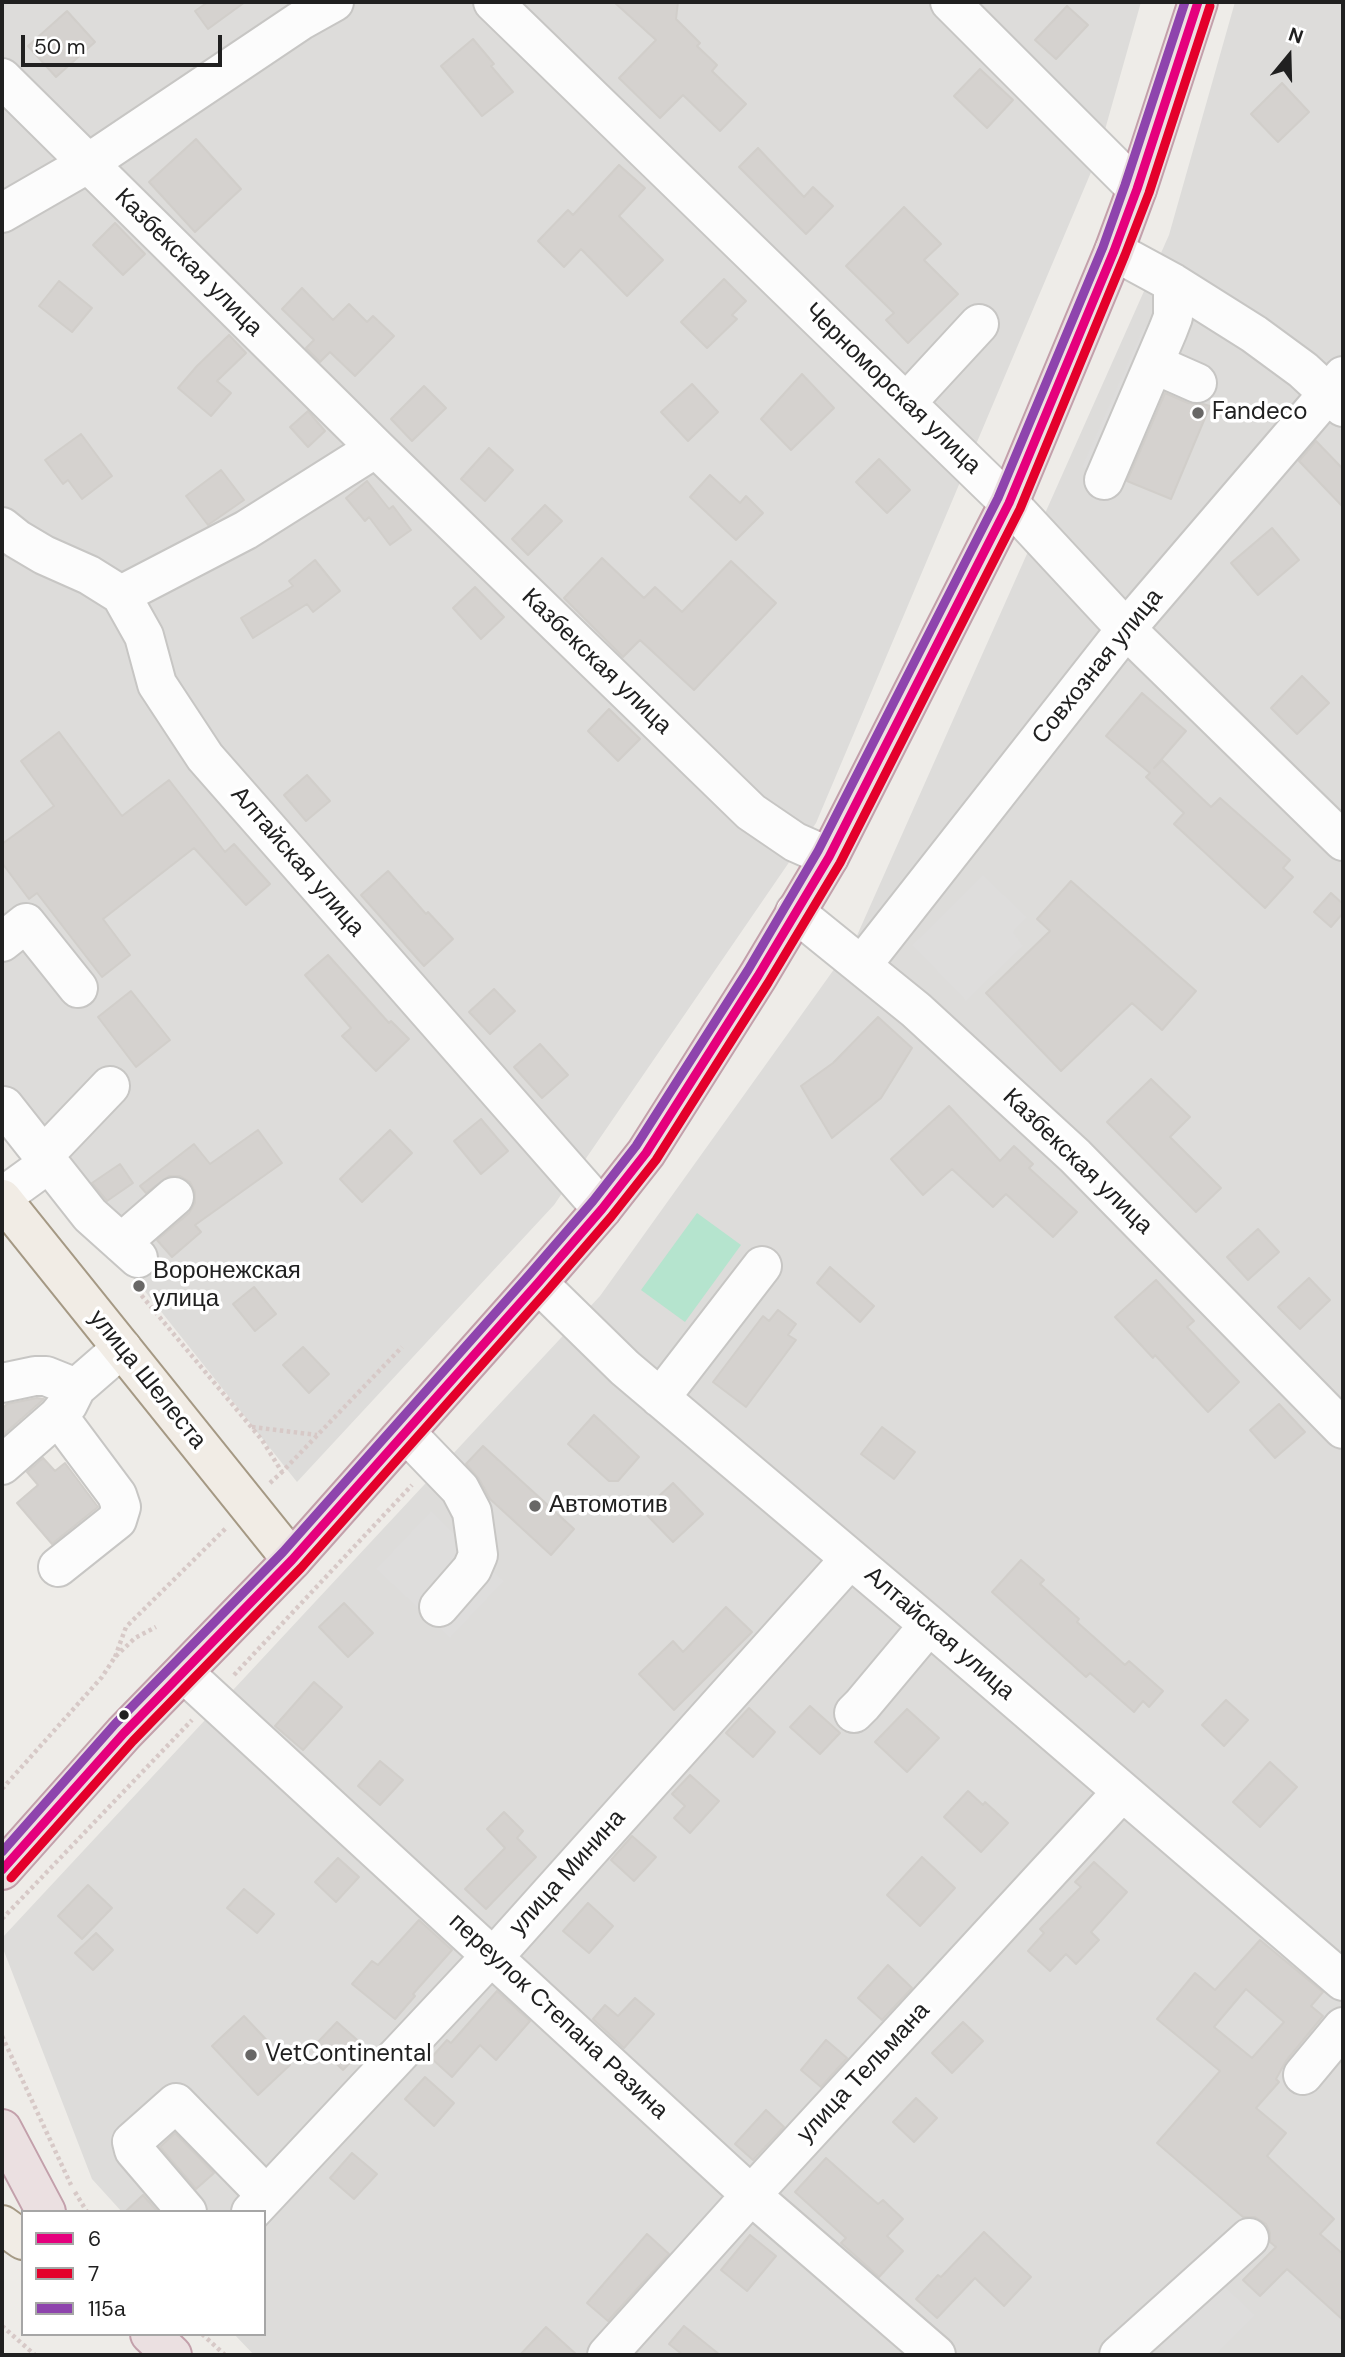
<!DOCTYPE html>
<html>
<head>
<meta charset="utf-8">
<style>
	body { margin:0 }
	#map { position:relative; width:1345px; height:2357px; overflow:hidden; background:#eeece8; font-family:"DM Sans",sans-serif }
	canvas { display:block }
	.frame { position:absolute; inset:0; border:4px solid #202020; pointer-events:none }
	.legend { position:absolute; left:21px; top:2210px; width:245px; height:126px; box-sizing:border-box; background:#fff; border:2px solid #a6a6a6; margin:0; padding:9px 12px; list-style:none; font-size:21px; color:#202020 }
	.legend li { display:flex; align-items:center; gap:14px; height:35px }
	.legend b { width:35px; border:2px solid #a6a6a6 }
	.north { position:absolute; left:1254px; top:21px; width:70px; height:70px; -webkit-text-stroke:5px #fff; paint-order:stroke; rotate:19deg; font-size:19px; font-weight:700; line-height:28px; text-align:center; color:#202020 }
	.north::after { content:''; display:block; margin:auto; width:24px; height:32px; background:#202020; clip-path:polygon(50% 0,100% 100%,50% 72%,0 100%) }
	.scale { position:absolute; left:21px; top:35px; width:201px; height:32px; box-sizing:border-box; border:4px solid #202020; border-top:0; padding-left:9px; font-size:21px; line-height:24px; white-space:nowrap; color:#202020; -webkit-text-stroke:5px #fff; paint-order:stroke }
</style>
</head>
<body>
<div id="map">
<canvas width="1345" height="2357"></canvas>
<div class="frame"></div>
<ul class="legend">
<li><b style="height:9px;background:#e5007d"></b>6</li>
<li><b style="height:9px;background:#e4002b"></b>7</li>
<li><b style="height:9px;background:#8e44ad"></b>115а</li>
</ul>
<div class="north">N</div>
<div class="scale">50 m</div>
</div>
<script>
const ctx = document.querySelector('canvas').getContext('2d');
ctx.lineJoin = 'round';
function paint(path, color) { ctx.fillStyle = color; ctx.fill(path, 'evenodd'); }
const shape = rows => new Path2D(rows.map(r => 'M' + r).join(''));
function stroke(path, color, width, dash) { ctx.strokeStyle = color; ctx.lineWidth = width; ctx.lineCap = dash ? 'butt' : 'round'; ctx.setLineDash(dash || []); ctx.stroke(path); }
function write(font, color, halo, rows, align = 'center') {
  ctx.font = font + ' "DM Sans",sans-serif'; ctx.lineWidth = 7; ctx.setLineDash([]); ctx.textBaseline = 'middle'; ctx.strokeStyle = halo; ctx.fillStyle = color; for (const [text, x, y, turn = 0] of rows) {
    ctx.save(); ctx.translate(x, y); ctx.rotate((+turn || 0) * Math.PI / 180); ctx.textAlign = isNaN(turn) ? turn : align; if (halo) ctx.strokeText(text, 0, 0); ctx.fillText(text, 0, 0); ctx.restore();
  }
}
paint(shape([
	[2,2,1141,2,1097,158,816,823,554,1205,297,1482,2,1112],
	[1235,2,1343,2,1343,2355,254,2355,234,2334,264,2334,264,2212,122,2212,92,2179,2,1946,2,1938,600,1296,855,940,1169,235]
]), '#dddcda');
paint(shape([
	[697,1213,741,1245,685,1322,641,1290]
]), '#b5e4ce');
paint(shape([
	[1144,326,1160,333,1099,475,1082,467],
	[983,875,1027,917,1013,932,1023,946,966,1001,912,945],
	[431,1511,504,1581,450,1638,376,1569],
	[1219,2281,1255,2315,1216,2355,1169,2355,1158,2345]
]), '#dedddc');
const building = shape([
	[208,2,245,2,208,29,195,11,208,2],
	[614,2,678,2,676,19,700,43,697,46,717,65,712,71,746,104,720,131,683,95,660,118,619,78,656,40,614,2],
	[1067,6,1088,25,1056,59,1035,40,1067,6],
	[67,11,95,42,56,77,28,46,67,11],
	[473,39,494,64,491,66,513,92,482,116,441,66,473,39],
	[980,69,1013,100,987,128,954,96,980,69],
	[1282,83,1309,112,1278,142,1251,114,1282,83],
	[196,139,241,189,195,232,149,182,196,139],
	[758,148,804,197,813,187,833,206,806,234,739,167,758,148],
	[619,165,645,188,619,216,663,260,627,296,581,249,564,267,538,241,568,210,573,215,619,165],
	[904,207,941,244,924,260,958,294,908,343,886,320,894,313,846,266,904,207],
	[115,223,145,254,123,275,93,245,115,223],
	[724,279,746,301,732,315,737,319,707,348,681,322,724,279],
	[59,281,92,308,72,332,39,306,59,281],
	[302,288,333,320,349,304,367,322,373,316,394,336,355,376,330,352,320,362,306,348,314,340,282,309,302,288],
	[229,335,246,353,217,381,231,393,211,416,178,388,197,366,229,335],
	[802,374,834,408,791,450,761,419,802,374],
	[692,384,718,412,688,441,661,412,692,384],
	[424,386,446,408,412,441,391,419,424,386],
	[1165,393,1188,403,1203,404,1210,406,1171,499,1127,481,1165,393],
	[308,411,325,431,308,447,290,427,308,411],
	[81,434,112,476,82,499,68,480,63,484,45,460,81,434],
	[1316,441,1343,469,1343,507,1299,461,1316,441],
	[489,448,513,470,485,501,461,479,489,448],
	[879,459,910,490,887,513,856,482,879,459],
	[221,470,244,500,208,525,186,496,221,470],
	[710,475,740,503,746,496,763,513,736,540,690,497,710,475],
	[367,481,389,509,393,506,411,530,390,545,369,517,365,521,346,498,367,481],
	[545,505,562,521,528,555,512,539,545,505],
	[1272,528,1299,560,1258,595,1231,563,1272,528],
	[602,558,644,598,655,587,682,612,731,561,776,603,694,690,640,640,623,657,564,598,602,558],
	[315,560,340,591,313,612,307,604,253,638,241,618,293,586,289,581,315,560],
	[475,587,504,617,481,639,453,608,475,587],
	[1302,676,1329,703,1297,734,1271,708,1302,676],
	[1142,693,1186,731,1154,768,1162,760,1211,807,1220,798,1290,860,1283,868,1293,877,1265,908,1174,824,1184,813,1146,777,1150,773,1106,736,1142,693],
	[609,709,640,739,618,761,588,731,609,709],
	[59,732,122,816,169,780,225,852,234,844,270,884,246,905,194,848,103,919,130,955,102,977,37,893,29,899,2,863,2,844,54,806,21,761,59,732],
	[307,775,330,801,306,821,284,795,307,775],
	[388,871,426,914,428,912,453,939,424,966,361,895,388,871],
	[1071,881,1196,991,1162,1030,1132,1003,1061,1071,986,993,1050,931,1037,919,1071,881],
	[1331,893,1343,904,1343,913,1331,927,1314,912,1331,893],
	[328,955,389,1023,391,1021,409,1039,376,1071,342,1036,351,1028,305,975,328,955],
	[494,989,515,1011,490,1034,469,1012,494,989],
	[131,991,170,1040,136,1067,98,1017,131,991],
	[878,1017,912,1048,881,1098,832,1138,801,1086,833,1063,878,1017],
	[540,1044,568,1075,542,1098,514,1067,540,1044],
	[1151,1079,1190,1117,1170,1137,1221,1188,1196,1212,1107,1122,1151,1079],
	[949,1106,1000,1161,1014,1146,1033,1164,1029,1168,1077,1212,1053,1237,1006,1194,993,1207,952,1169,923,1195,891,1159,949,1106],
	[481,1119,508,1151,481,1174,454,1141,481,1119],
	[258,1130,282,1163,195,1225,201,1232,172,1257,157,1240,189,1213,195,1203,195,1192,190,1182,180,1176,169,1176,146,1193,140,1186,194,1144,210,1164,258,1130],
	[390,1130,412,1153,362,1202,340,1179,390,1130],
	[120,1164,133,1183,107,1201,92,1183,120,1164],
	[1258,1229,1279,1252,1248,1280,1227,1257,1258,1229],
	[830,1267,874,1306,860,1322,817,1283,830,1267],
	[1309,1278,1330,1300,1300,1329,1278,1307,1309,1278],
	[1156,1280,1194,1321,1187,1327,1239,1382,1208,1412,1155,1355,1153,1358,1115,1317,1156,1280],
	[254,1287,276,1314,255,1331,233,1304,254,1287],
	[778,1310,796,1324,788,1335,796,1340,746,1407,713,1382,763,1316,769,1321,778,1310],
	[303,1347,329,1374,309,1393,283,1365,303,1347],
	[37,1398,44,1399,2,1436,2,1409,7,1404,37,1398],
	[1279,1404,1305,1432,1275,1458,1250,1430,1279,1404],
	[594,1415,639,1457,618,1481,609,1481,568,1444,594,1415],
	[882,1427,915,1452,894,1479,861,1454,882,1427],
	[483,1446,574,1529,551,1555,490,1499,479,1479,466,1464,483,1446],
	[43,1458,55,1471,65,1463,98,1507,52,1544,17,1503,38,1485,27,1472,43,1458],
	[673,1483,703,1514,673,1542,643,1511,673,1483],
	[1021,1560,1044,1580,1040,1584,1079,1619,1077,1622,1125,1665,1129,1661,1163,1691,1149,1707,1143,1701,1134,1712,1090,1673,1086,1677,992,1592,1021,1560],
	[344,1603,373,1633,348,1657,319,1627,344,1603],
	[726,1607,752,1632,674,1710,639,1674,673,1641,683,1652,726,1607],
	[314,1682,342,1707,303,1750,275,1726,314,1682],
	[1226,1700,1248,1720,1224,1746,1202,1725,1226,1700],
	[810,1706,840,1733,820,1754,790,1727,810,1706],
	[749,1708,775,1732,753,1757,726,1733,749,1708],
	[907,1709,939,1738,907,1772,875,1742,907,1709],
	[380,1761,403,1780,380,1805,358,1786,380,1761],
	[1270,1762,1297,1787,1260,1827,1233,1802,1270,1762],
	[690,1775,719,1801,690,1833,674,1818,685,1806,672,1794,690,1775],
	[968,1791,983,1805,985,1802,1008,1823,981,1852,944,1817,968,1791],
	[504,1812,523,1831,517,1838,536,1857,486,1909,465,1889,505,1848,487,1829,504,1812],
	[632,1836,656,1857,634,1881,611,1860,632,1836],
	[922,1857,955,1888,920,1926,887,1895,922,1857],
	[338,1858,359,1877,336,1902,315,1882,338,1858],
	[1094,1862,1127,1892,1091,1932,1099,1940,1076,1964,1066,1954,1050,1971,1028,1951,1044,1933,1040,1929,1081,1887,1075,1882,1094,1862],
	[88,1885,112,1908,82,1939,58,1916,88,1885],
	[244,1889,274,1914,257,1933,227,1908,244,1889],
	[588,1903,613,1926,589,1953,563,1931,588,1903],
	[419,1920,452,1950,413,1994,415,1996,395,2019,352,1984,372,1961,378,1965,419,1920],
	[96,1933,113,1950,93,1970,75,1953,96,1933],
	[1260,1940,1323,1992,1311,2006,1323,2016,1286,2061,1276,2079,1279,2082,1256,2108,1286,2133,1267,2156,1334,2219,1320,2234,1343,2254,1343,2320,1287,2269,1260,2296,1243,2280,1276,2247,1270,2242,1270,2233,1266,2224,1255,2217,1243,2217,1157,2143,1220,2071,1157,2019,1195,1973,1215,1990,1260,1940],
	[1246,1989,1284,2022,1252,2058,1214,2027,1246,1989],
	[888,1965,912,1988,882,2020,858,1998,888,1965],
	[497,1991,530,2021,496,2060,480,2045,452,2077,431,2058,447,2040,451,2043,497,1991],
	[635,1998,654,2014,624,2048,593,2019,605,2005,618,2016,635,1998],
	[244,2016,290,2065,258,2095,212,2046,244,2016],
	[337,2022,365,2047,343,2070,316,2044,337,2022],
	[963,2022,983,2041,952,2073,932,2053,963,2022],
	[826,2040,847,2058,821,2087,801,2070,826,2040],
	[425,2077,454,2103,434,2126,405,2099,425,2077],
	[916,2098,937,2118,914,2142,893,2122,916,2098],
	[766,2110,784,2127,753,2160,735,2144,766,2110],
	[175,2133,214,2173,196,2189,160,2147,175,2133],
	[352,2153,377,2174,354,2199,330,2178,352,2153],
	[826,2158,878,2204,883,2200,903,2219,887,2236,903,2251,879,2277,841,2243,846,2238,795,2192,826,2158],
	[143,2195,158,2212,125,2212,143,2195],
	[984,2232,1031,2277,1004,2306,975,2278,937,2318,916,2299,938,2275,941,2277,984,2232],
	[647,2234,669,2254,608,2321,587,2303,647,2234],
	[750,2235,776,2256,747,2291,721,2270,750,2235],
	[684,2326,720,2355,683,2355,669,2344,684,2326],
	[546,2327,577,2355,520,2355,546,2327]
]);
paint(building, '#d5d2cf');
stroke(building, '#d1ceca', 2);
const minor = shape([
	[493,2,1009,503,1126,629,1343,841],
	[950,2,1137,189],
	[2,78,376,448,751,812,795,842,829,857],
	[2,213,87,164,300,21,334,2],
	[1114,251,1173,283,1254,334,1303,370,1343,407],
	[1154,364,1197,383],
	[906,403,979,324],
	[1104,480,1168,330,1173,317,1173,283],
	[2,527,17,539,44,555,89,575,121,595,144,636,157,684,205,757,602,1209],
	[121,595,246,530,376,448],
	[795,912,916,1010,1075,1156,1343,1429],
	[2,942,26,923,78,988],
	[862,965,1126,629,1343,376],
	[4,1106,90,1215,138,1258],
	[43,1156,110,1086],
	[2,1197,49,1163],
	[121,1243,174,1197],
	[538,1283,625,1368,929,1625,1343,1981],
	[2,1383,35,1376,46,1376,76,1388],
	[660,1398,762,1266],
	[58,1416,117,1495,121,1507,117,1520,58,1567],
	[406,1433,460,1489,472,1512,478,1555,472,1569,439,1607],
	[2,1465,58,1416,68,1404,76,1388,122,1348],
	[184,1673,751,2195,936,2355],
	[854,1713,862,1705,929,1625],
	[1303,2075,1343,2027],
	[187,2212,134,2150,132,2142,176,2103,266,2195],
	[251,2212,491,1956,506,1943,850,1559],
	[607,2355,751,2195,1122,1792],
	[1119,2355,1249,2238]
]);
const major = shape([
	[2,1199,292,1560],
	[2,2225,23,2240]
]);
const highway = shape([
	[2,1870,124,1733,292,1560,538,1283,602,1209,646,1153,758,976,829,857,1009,503,1114,251,1137,189,1198,2],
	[2,2129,46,2212],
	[150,2334,172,2355]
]);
stroke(minor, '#c7c6c4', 42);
stroke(major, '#a59984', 42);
stroke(highway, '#c3a0ab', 42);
stroke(shape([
	[137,1290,262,1440,282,1472,402,1347],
	[252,1427,317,1435],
	[270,1483,282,1472],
	[115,1657,126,1627,227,1527],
	[234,1675,412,1485],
	[2,1789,102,1677,115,1657,135,1638,156,1627],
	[2,1919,192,1720],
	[2,2036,71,2185],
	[75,2192,87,2212],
	[2,2326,35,2355],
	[202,2334,225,2355]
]), '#d7c9c7', 4.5, [3.5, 3.5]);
stroke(minor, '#fcfcfc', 38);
stroke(major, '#f1ece5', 38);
stroke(highway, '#ebe0e1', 38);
stroke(shape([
	[2,1870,124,1733,292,1560,538,1283,602,1209,646,1153,758,976,829,857,1009,503,1114,251,1137,189,1198,2]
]), '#e5007d', 9);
stroke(shape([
	[11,1878,133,1741,301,1568,547,1291,611,1217,656,1160,768,983,840,863,1020,509,1125,255,1149,193,1210,6]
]), '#e4002b', 9);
stroke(shape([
	[2,1852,115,1724,283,1552,529,1275,593,1201,636,1146,748,970,818,851,998,498,1103,247,1125,185,1185,2]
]), '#8e44ad', 9);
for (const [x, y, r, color] of [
	[1198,413,7,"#686766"],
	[139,1286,7,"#686766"],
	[535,1506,7,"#686766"],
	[124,1715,6,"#202020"],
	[251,2055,7,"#686766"]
]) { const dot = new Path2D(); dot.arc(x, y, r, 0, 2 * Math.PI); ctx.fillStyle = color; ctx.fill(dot); stroke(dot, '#fff', 2.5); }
write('24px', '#202020', '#fff', [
	["Казбекская улица",188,263,45],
	["Черноморская улица",892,389,44],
	["Казбекская улица",596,662,44],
	["Совхозная улица",1098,667,-51],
	["Алтайская улица",297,862,49],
	["Казбекская улица",1077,1162,44],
	["улица Шелеста",147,1380,51],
	["Алтайская улица",939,1634,41],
	["улица Минина",568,1873,-48],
	["переулок Степана Разина",558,2017,43],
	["улица Тельмана",864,2073,-47]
]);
write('24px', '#202020', '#fff', [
	["Fandeco",1212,413],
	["Воронежская",153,1272],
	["улица",153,1300],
	["Автомотив",549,1506],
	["VetContinental",265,2055]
], 'left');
</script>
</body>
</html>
